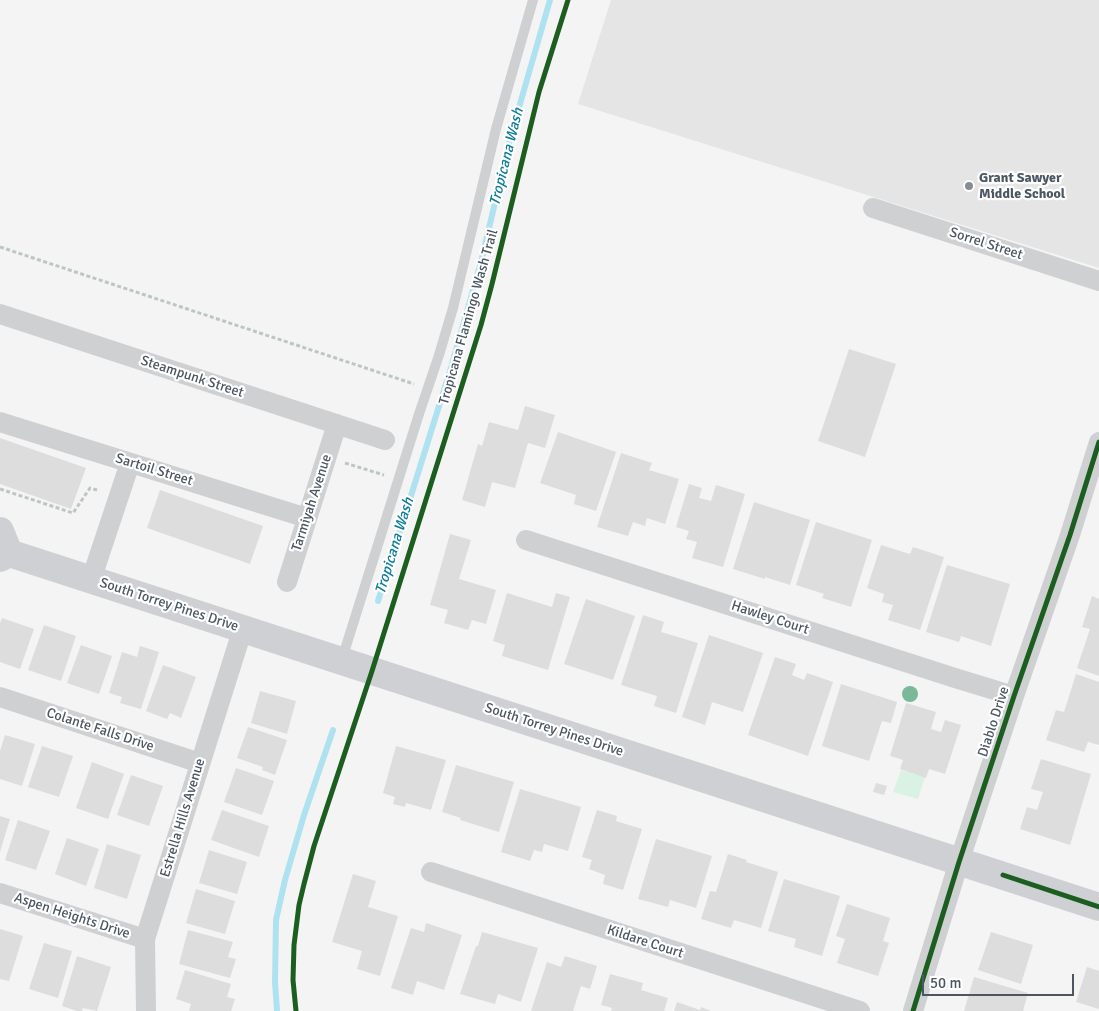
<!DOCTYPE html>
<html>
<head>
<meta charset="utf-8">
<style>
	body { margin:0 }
	#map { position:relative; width:1099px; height:1011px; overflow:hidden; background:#f4f4f4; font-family:Signika,sans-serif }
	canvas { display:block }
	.scale { position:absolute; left:922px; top:974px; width:152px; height:22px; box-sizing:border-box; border:2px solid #4a5661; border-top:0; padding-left:6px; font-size:15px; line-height:18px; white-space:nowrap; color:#4a5661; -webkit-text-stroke:4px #fff; paint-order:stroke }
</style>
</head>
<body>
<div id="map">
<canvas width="1099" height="1011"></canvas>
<div class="scale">50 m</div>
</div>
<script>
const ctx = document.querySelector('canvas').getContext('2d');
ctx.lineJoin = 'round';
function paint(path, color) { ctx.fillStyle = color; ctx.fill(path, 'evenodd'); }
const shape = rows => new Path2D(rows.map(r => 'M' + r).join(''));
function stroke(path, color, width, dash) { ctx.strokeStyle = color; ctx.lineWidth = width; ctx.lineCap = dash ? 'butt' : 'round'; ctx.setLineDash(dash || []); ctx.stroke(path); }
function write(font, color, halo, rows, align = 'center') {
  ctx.font = font + ' Signika,sans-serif'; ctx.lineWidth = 4.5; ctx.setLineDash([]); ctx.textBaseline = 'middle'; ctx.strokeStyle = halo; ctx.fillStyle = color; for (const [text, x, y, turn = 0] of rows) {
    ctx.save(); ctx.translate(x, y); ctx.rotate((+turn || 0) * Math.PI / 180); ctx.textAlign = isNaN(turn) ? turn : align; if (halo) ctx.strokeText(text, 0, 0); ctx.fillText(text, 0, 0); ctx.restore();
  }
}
paint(shape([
	[611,0,1099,0,1099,268,578,104]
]), '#e6e5e6');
paint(shape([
	[901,770,925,777,918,799,893,792]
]), '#d9f2e3');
stroke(shape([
	[378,601,450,371,481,262,511,135,550,0],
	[277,1011,275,982,276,920,285,880,304,815,333,730]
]), '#aee2f0', 6);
paint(shape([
	[849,349,896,364,865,457,818,441],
	[525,406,555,415,545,448,528,443,515,488,492,482,485,507,462,500,478,444,482,446,489,422,518,430],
	[558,432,616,452,596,511,574,504,576,495,540,483],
	[0,438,86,468,71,509,0,484],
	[621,453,652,463,649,470,679,479,665,524,647,518,645,526,633,522,628,536,597,527],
	[689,484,702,488,699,498,711,501,716,485,745,494,723,567,692,558,697,542,686,539,689,531,676,527],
	[160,490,263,526,250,564,147,528],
	[754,502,810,520,790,585,765,577,765,579,733,569],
	[816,522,872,540,851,607,822,598,824,594,796,585],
	[450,534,471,540,459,579,496,590,486,624,472,620,468,630,444,623,448,610,430,605],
	[881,545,910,554,913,547,944,557,920,630,888,620,893,605,882,602,884,594,867,588],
	[947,565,1010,584,991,646,961,636,959,642,926,632],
	[507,593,552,607,556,593,570,597,548,670,502,656,505,645,493,641],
	[1092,596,1099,599,1099,676,1077,668,1090,629,1082,627],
	[586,599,635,616,613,680,564,664],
	[643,615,664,622,661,632,698,643,676,713,654,706,657,696,621,685],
	[2,618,34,629,20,669,0,662,0,623],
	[44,625,76,636,61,681,28,670],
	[709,635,763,653,743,712,712,702,705,725,682,717],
	[81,645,112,656,99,694,67,683],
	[140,646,159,652,141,709,120,703,122,697,109,693,122,652,137,657],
	[775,657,796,664,792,675,804,680,807,673,833,682,808,756,748,735],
	[163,665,196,677,181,718,170,713,167,719,146,711],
	[1076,674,1099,682,1099,745,1088,742,1084,752,1046,740,1056,710,1064,712],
	[841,684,897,702,891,723,882,721,869,761,822,746],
	[260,691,296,701,287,734,251,723],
	[906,703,936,712,931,729,941,732,945,720,961,725,945,774,929,769,926,778,900,769,903,760,890,756],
	[248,727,287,740,275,775,262,770,263,767,237,758],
	[5,735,35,744,22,786,0,779,0,751],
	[42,746,73,756,59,797,28,787],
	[396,746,446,760,431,810,406,803,405,807,393,804,395,797,383,793],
	[1041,759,1091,774,1070,845,1020,829,1027,807,1037,810,1043,792,1031,789],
	[92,762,124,774,108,819,76,808],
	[456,765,514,782,499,832,460,820,461,818,442,812],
	[236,768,274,781,262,815,224,802],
	[131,775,163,786,149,826,117,815],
	[876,783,887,786,884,795,873,792],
	[520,789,581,807,568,851,544,844,542,852,534,850,530,861,501,852],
	[222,810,269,826,259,857,211,840],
	[597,810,617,816,616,821,642,829,623,890,603,884,605,875,589,869,592,860,582,857],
	[0,816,10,819,0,852],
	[18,820,50,831,36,870,5,860],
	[67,838,99,849,86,886,55,874],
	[656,839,712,856,696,908,670,900,668,907,638,899],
	[107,844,141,855,127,899,94,888],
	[209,850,247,862,237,894,199,883],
	[728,854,747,860,746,862,778,872,761,928,734,920,731,928,701,919,710,891,716,892],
	[353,874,376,881,368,907,398,916,380,976,357,969,362,951,332,942],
	[784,879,840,896,822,956,794,947,796,939,768,931],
	[196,889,235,901,225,934,186,923],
	[847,904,890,918,883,941,889,943,878,976,837,963,845,939,836,936],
	[426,923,462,935,444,990,417,981,413,995,391,988,411,928,424,932],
	[0,929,23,936,9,981,0,979],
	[188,930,233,942,228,957,236,959,230,978,179,964],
	[482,932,538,948,521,1002,498,994,495,1004,460,994,476,946,478,946],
	[991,932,1033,945,1021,984,978,970],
	[44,943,72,951,58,998,29,989],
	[77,956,111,967,97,1011,83,1008,82,1011,77,1011,62,1006],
	[565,956,597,966,590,989,581,986,573,1011,531,1011,547,962,561,967],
	[1087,967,1099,971,1099,1009,1076,1002],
	[185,970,231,984,227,997,235,999,231,1011,189,1011,191,1004,176,999],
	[610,974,643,983,641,990,668,998,664,1011,611,1011,612,1008,601,1005],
	[974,977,1028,993,1023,1011,964,1011],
	[677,1002,700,1010,701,1007,711,1011,674,1011]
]), '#ddddde');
stroke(shape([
	[0,247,414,384],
	[345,463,384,475],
	[0,489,73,513,90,488,97,490]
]), '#bcc7c4', 3, [4, 2.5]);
stroke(shape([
	[342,659,419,414,439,355,453,308,496,129,533,0]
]), '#ced0d2', 10);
stroke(shape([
	[873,208,1099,281],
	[0,314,385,440],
	[0,422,307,518],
	[526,540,955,678,1014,696],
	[91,580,130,463],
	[287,582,337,424],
	[0,697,200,763],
	[431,872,860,1011],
	[0,893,145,939],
	[146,1011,145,939,243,628],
	[913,1011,959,862,1014,696,1070,535,1099,442]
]), '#ced0d2', 20);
stroke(shape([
	[0,531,9,553],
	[0,558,9,553,1099,907]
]), '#ced0d4', 28);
stroke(shape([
	[1003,875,1099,907],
	[296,1011,293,980,294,945,299,905,304,884,314,846,372,671,481,325,492,284,539,92,568,0],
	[913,1011,959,862,1014,696,1070,535,1099,442]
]), '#1b5e20', 5);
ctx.fillStyle = '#7ab899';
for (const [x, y] of [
	[910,694]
]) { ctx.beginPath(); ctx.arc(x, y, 8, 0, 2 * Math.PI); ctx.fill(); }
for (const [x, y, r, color] of [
	[969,186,5,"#868d94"]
]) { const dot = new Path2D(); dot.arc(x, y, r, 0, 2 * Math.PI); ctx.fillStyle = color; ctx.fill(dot); stroke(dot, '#fff', 2); }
write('bold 14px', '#4a5661', '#fff', [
	["Grant Sawyer",979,178],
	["Middle School",979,194]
], 'left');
write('14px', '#4a5661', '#fff', [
	["Sorrel Street",986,244,18],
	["Tropicana Flamingo Wash Trail",469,317,-74],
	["Steampunk Street",192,377,18],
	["Sartoil Street",154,470,17],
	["Tarmiyah Avenue",312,503,-72],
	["South Torrey Pines Drive",169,605,18],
	["Hawley Court",770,618,18],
	["Diablo Drive",994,722,-72],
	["Colante Falls Drive",100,730,18],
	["South Torrey Pines Drive",554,730,18],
	["Estrella Hills Avenue",183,818,-73],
	["Aspen Heights Drive",72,916,18],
	["Kildare Court",645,942,18]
]);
write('italic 15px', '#0c7c9b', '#fff', [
	["Tropicana Wash",507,157,-76],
	["Tropicana Wash",395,546,-73]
]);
</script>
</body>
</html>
